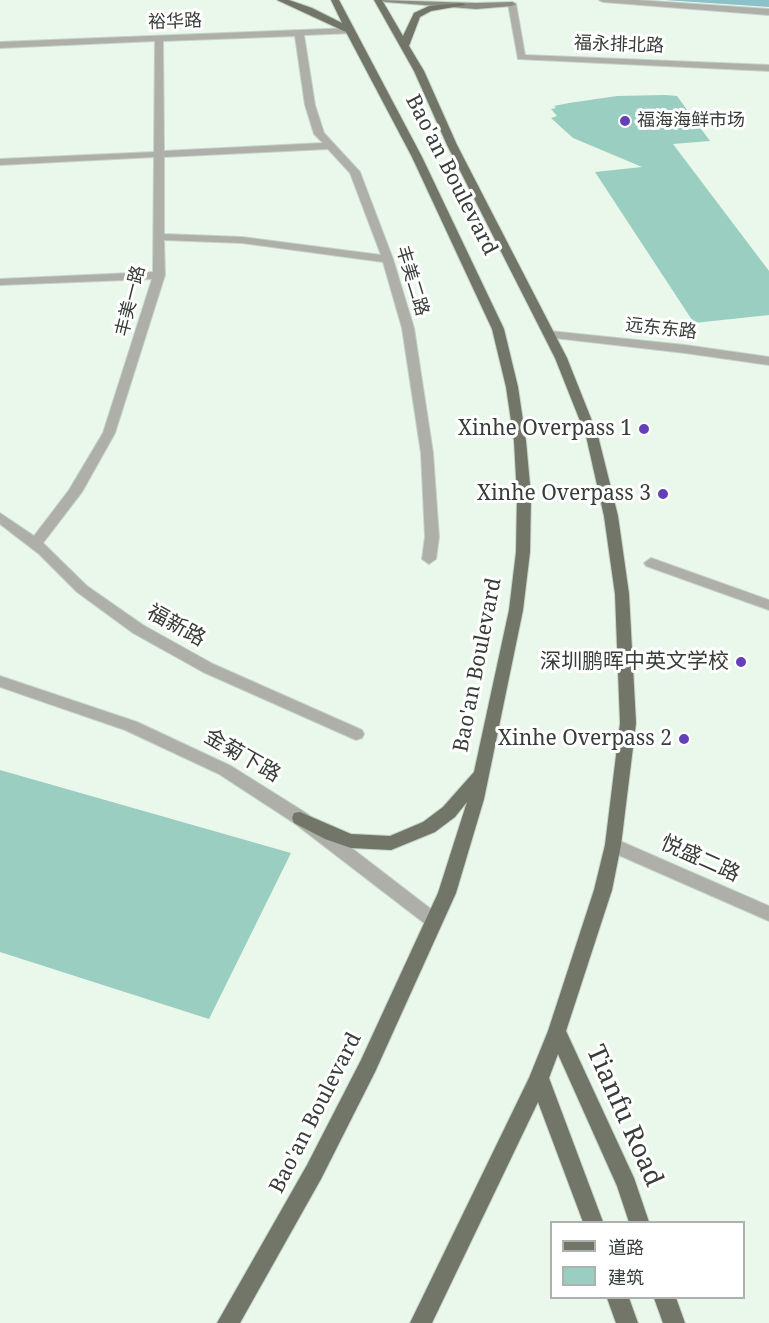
<!DOCTYPE html>
<html>
<head>
<meta charset="utf-8">
<style>
	body { margin:0 }
	#map { position:relative; width:769px; height:1323px; overflow:hidden; background:#eaf8eb; font-family:"Noto Serif","Noto Sans SC",serif }
	canvas { display:block }
	.legend { position:absolute; left:550px; top:1221px; width:195px; height:78px; box-sizing:border-box; background:#fff; border:2px solid #afb1af; margin:0; padding:8px 10px; list-style:none; font-size:18px; color:#373d38 }
	.legend li { display:flex; align-items:center; gap:12px; height:30px }
	.legend b { width:30px; border:2px solid #afb1af }
</style>
</head>
<body>
<div id="map">
<canvas width="769" height="1323"></canvas>
<ul class="legend">
<li><b style="height:8px;background:#727669"></b>道路</li>
<li><b style="height:16px;background:#99cec0"></b>建筑</li>
</ul>
</div>
<script>
const ctx = document.querySelector('canvas').getContext('2d');
ctx.lineJoin = 'round';
function paint(path, color) { ctx.fillStyle = color; ctx.fill(path, 'evenodd'); }
const shape = rows => new Path2D(rows.map(r => 'M' + r).join(''));
function stroke(path, color, width, dash) { ctx.strokeStyle = color; ctx.lineWidth = width; ctx.lineCap = dash ? 'butt' : 'round'; ctx.setLineDash(dash || []); ctx.stroke(path); }
function write(font, color, halo, rows, align = 'center') {
  ctx.font = font + ' "Noto Serif","Noto Sans SC",serif'; ctx.lineWidth = 6; ctx.setLineDash([]); ctx.textBaseline = 'middle'; ctx.strokeStyle = halo; ctx.fillStyle = color; for (const [text, x, y, turn = 0] of rows) {
    ctx.save(); ctx.translate(x, y); ctx.rotate((+turn || 0) * Math.PI / 180); ctx.textAlign = isNaN(turn) ? turn : align; if (halo) ctx.strokeText(text, 0, 0); ctx.fillText(text, 0, 0); ctx.restore();
  }
}
paint(shape([
	[664,0,769,0,769,7]
]), '#8bc2c9');
paint(shape([
	[665,95,677,96,710,141,673,144,769,271,769,315,694,323,595,172,642,167,573,138,551,118,557,116,551,109,556,108,554,106,569,103,617,96],
	[0,770,291,853,209,1019,0,952]
]), '#99cec0');
const minor = shape([
	[599,0,637,0,769,9,769,15,603,2,599,0],
	[351,28,354,29,354,33,304,35,315,105,324,133,360,172,393,259,414,328,433,453,439,537,436,559,429,564,422,559,425,537,421,453,402,328,383,262,242,243,164,240,165,275,115,433,82,492,43,543,87,586,143,625,213,664,362,730,364,734,362,738,356,740,203,672,133,633,77,592,39,554,0,524,0,513,34,536,69,490,103,433,152,279,0,285,0,279,153,272,154,157,0,165,0,159,154,152,155,41,0,48,0,42,351,28],
	[295,36,305,105,314,134,323,143,164,151,163,41,295,36],
	[328,149,350,173,381,255,242,237,164,234,164,157,328,149],
	[550,331,685,345,769,357,769,365,685,353,546,337,544,335,550,331],
	[651,558,769,600,769,610,646,566,644,563,651,558],
	[613,838,769,906,769,921,607,850,605,845,607,840,613,838]
]);
const tertiary = shape([
	[512,2,516,4,525,55,769,65,769,71,518,59,508,4,512,2],
	[0,676,137,722,231,766,306,813,440,916,443,921,440,926,434,928,428,926,294,823,219,774,125,730,0,687,0,676]
]);
const secondary = shape([
	[381,0,476,3,512,2,516,4,512,6,476,9,385,2,381,0]
]);
const primary = shape([
	[277,0,289,0,312,8,342,23,331,0,339,0,422,157,504,329,518,387,526,441,531,496,530,552,523,610,484,799,456,893,375,1072,321,1179,240,1323,217,1323,307,1165,361,1060,438,893,467,802,455,817,435,832,391,850,351,848,325,839,294,823,292,818,294,813,300,812,351,834,390,836,423,822,443,807,474,772,509,610,516,552,517,496,514,441,506,387,492,329,412,157,346,32,277,0],
	[374,0,382,0,403,36,414,13,429,6,462,3,466,5,431,11,420,17,409,46,424,71,457,145,567,358,598,436,618,516,629,594,636,723,621,845,612,890,566,1031,634,1178,649,1222,629,1222,617,1186,558,1054,549,1078,603,1222,583,1222,538,1102,432,1323,410,1323,529,1078,548,1031,594,890,605,845,620,723,615,594,604,516,586,436,555,358,447,145,414,71,374,0],
	[607,1298,629,1298,638,1323,616,1323,607,1298],
	[654,1298,676,1298,685,1323,663,1323,654,1298]
]);
stroke(minor, '#c6d3c7', 2);
stroke(tertiary, '#c6d3c7', 2);
stroke(secondary, '#c6d3c7', 2);
stroke(primary, '#c6d3c7', 2);
paint(minor, '#adafa8');
paint(tertiary, '#adafa8');
paint(secondary, '#8b8d83');
paint(primary, '#727669');
for (const [x, y, r, color] of [
	[625,121,6,"#643fb7"],
	[644,429,6,"#643fb7"],
	[663,494,6,"#643fb7"],
	[741,662,6,"#643fb7"],
	[684,739,6,"#643fb7"]
]) { const dot = new Path2D(); dot.arc(x, y, r, 0, 2 * Math.PI); ctx.fillStyle = color; ctx.fill(dot); stroke(dot, '#fff', 2); }
write('18px', '#373d38', '#fff', [
	["裕华路",175,22,-2],
	["福永排北路",619,45,2],
	["丰美二路",412,281,73],
	["丰美一路",131,301,-76],
	["远东东路",661,329,6]
]);
write('18px', '#373d38', '#fff', [
	["福海海鲜市场",637,121]
], 'left');
write('21px', '#373d38', '#fff', [
	["Bao'an Boulevard",451,175,63],
	["福新路",176,626,29],
	["Bao'an Boulevard",478,665,-79],
	["金菊下路",242,756,30],
	["悦盛二路",700,859,24],
	["Bao'an Boulevard",316,1113,-63]
]);
write('21px', '#373d38', '#fff', [
	["Xinhe Overpass 1",632,429],
	["Xinhe Overpass 3",651,494],
	["深圳鹏晖中英文学校",729,662],
	["Xinhe Overpass 2",672,739]
], 'right');
write('26px', '#373d38', '#fff', [
	["Tianfu Road",624,1116,66]
]);
</script>
</body>
</html>
